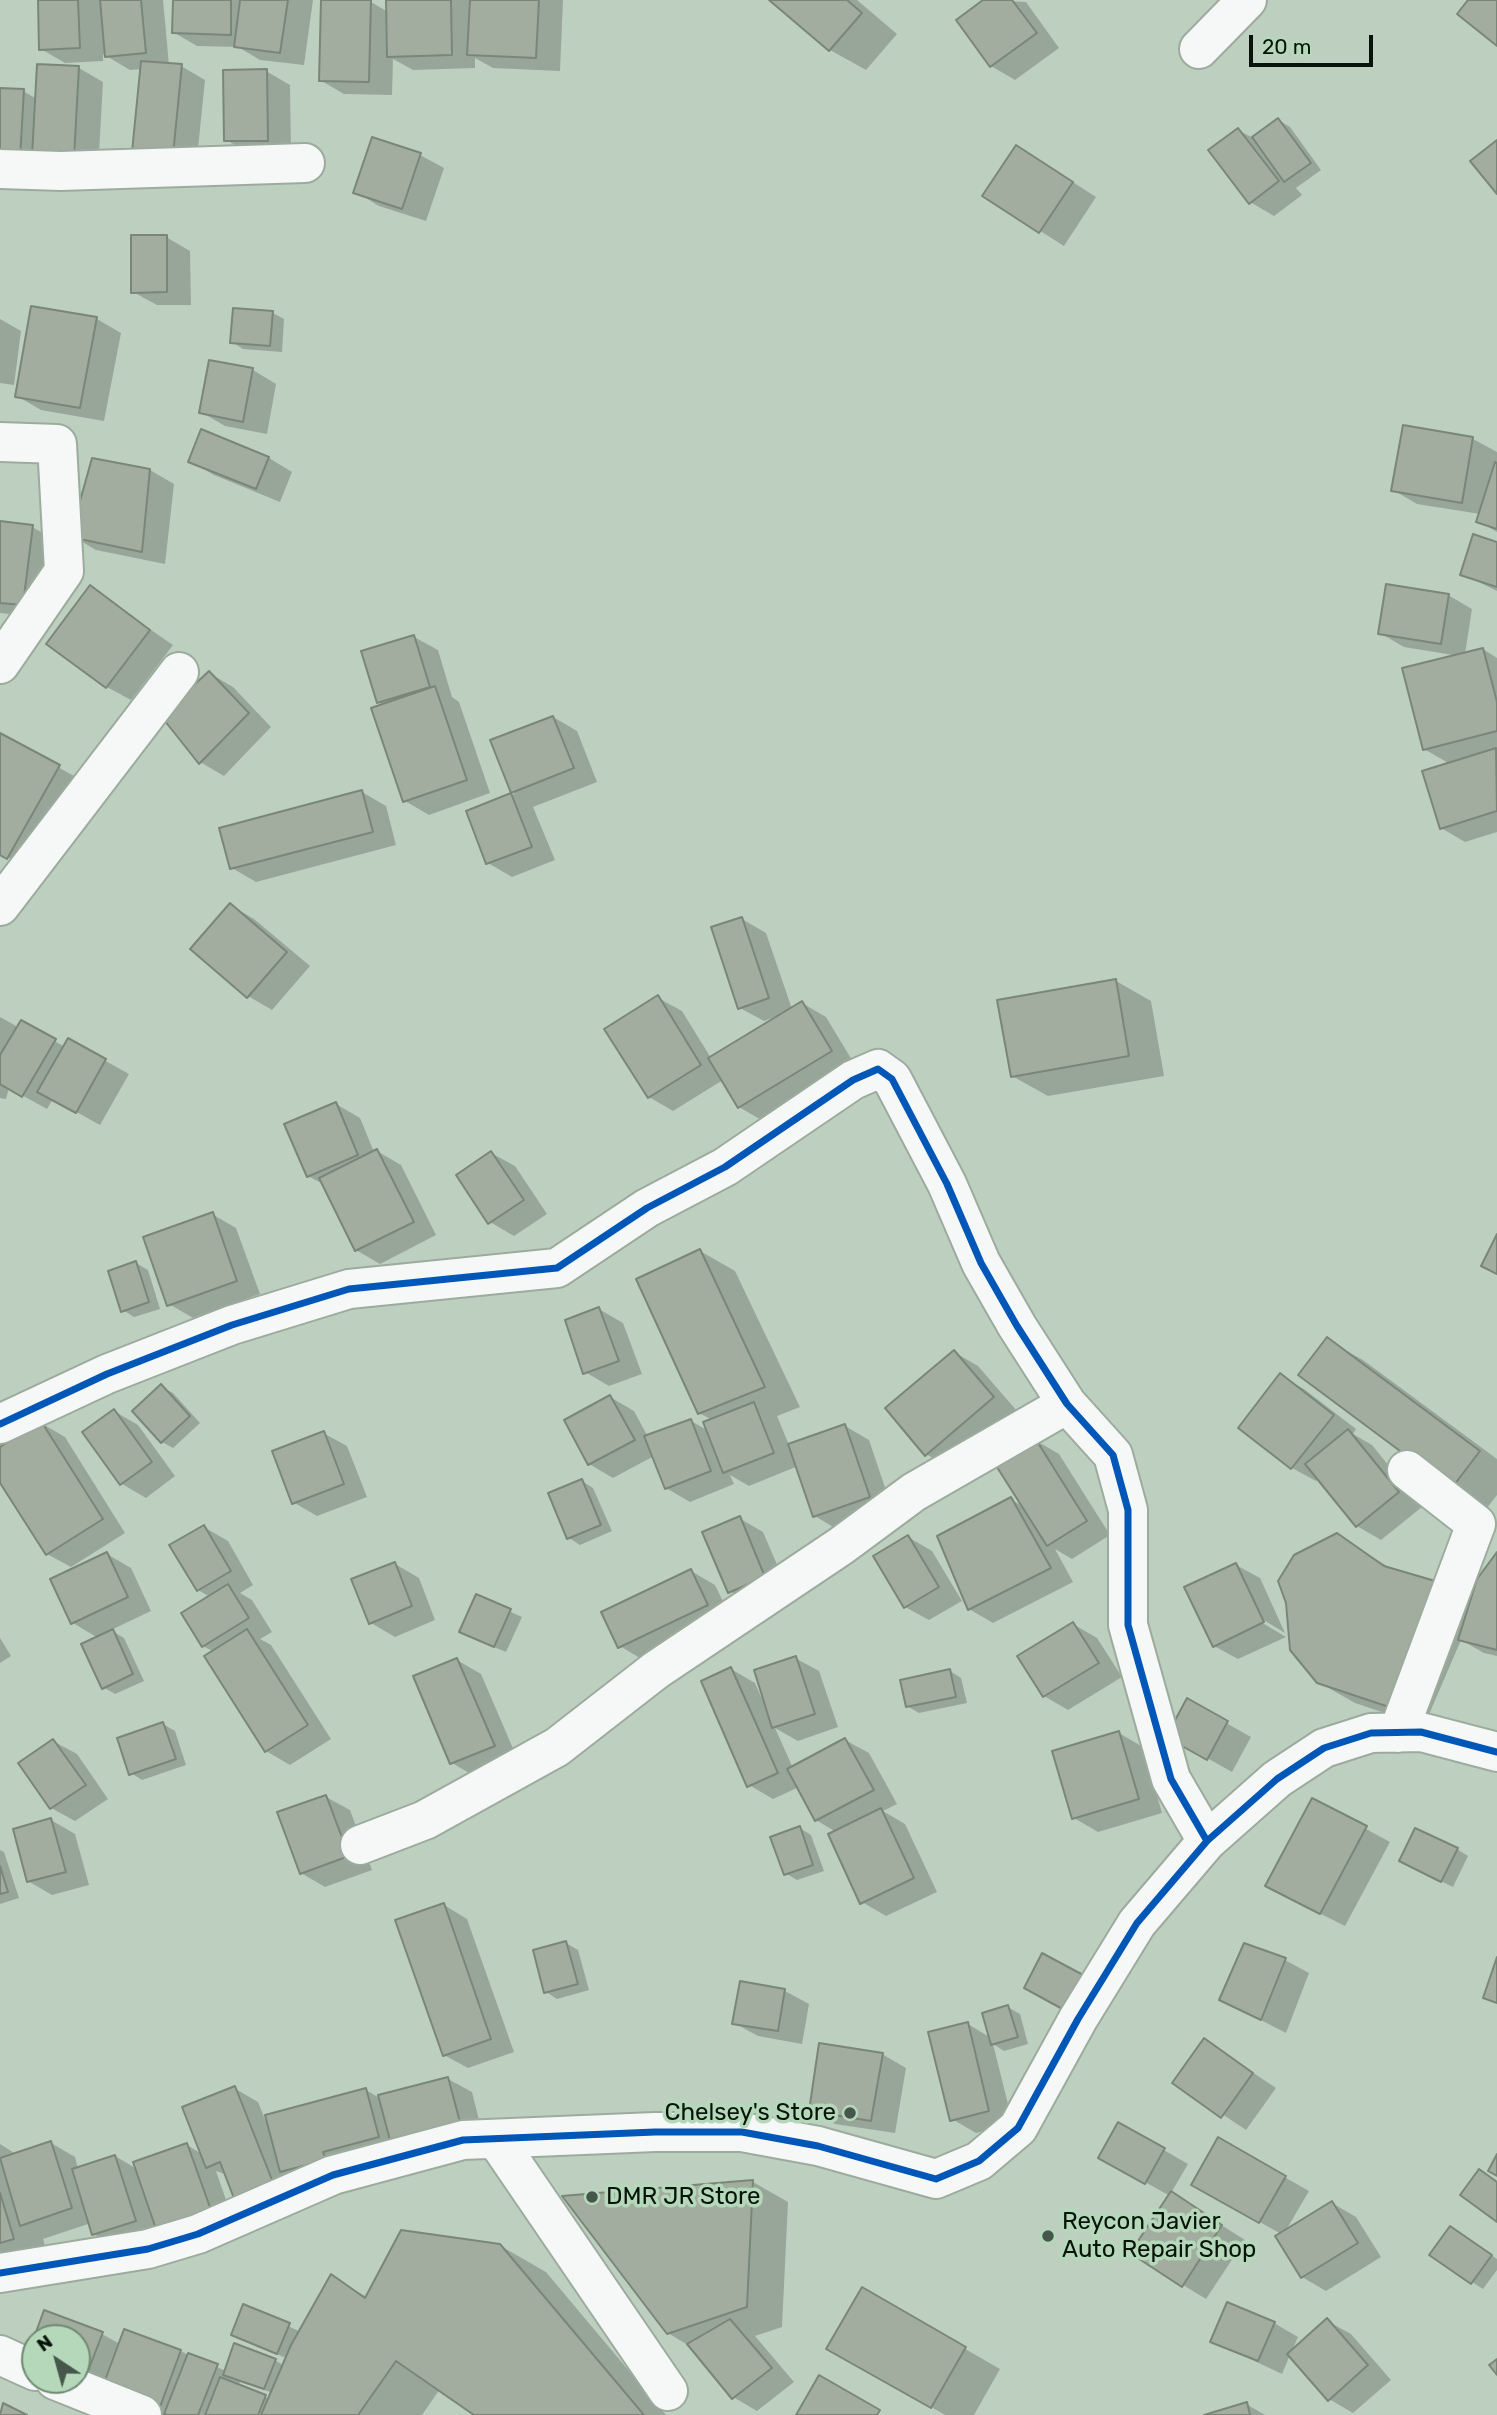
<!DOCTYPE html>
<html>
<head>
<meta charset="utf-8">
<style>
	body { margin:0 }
	#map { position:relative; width:1497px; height:2415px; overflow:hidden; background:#bdd0c0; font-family:Rubik,sans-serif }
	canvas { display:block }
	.north { position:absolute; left:21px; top:2324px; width:70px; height:70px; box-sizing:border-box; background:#b5d8bb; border:2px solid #708a74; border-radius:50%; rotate:324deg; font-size:19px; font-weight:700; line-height:28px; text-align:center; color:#08140a }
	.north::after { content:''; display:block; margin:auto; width:24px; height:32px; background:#47564a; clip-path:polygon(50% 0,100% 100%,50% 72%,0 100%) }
	.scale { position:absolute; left:1249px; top:35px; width:124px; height:32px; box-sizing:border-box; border:4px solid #08140a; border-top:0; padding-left:9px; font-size:21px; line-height:24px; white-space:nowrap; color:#08140a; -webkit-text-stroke:5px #b5d8bb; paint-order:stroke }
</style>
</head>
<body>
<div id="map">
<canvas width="1497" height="2415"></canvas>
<div class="north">N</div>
<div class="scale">20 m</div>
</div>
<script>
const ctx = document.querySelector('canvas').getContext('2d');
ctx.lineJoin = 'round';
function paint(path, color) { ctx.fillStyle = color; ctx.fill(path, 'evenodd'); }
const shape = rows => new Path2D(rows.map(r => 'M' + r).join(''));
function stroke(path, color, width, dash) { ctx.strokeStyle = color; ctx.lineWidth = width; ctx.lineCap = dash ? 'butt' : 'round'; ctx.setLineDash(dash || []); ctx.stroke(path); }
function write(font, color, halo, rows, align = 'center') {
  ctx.font = font + ' Rubik,sans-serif'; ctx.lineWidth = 7; ctx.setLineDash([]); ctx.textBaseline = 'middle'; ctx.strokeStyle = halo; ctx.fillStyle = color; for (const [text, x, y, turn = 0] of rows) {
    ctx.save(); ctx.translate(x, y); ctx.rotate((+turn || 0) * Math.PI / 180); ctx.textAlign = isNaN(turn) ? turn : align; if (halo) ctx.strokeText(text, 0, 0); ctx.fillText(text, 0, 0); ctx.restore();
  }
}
paint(shape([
	[39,0,163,0,169,65,181,66,205,80,196,168,158,165,142,69,130,70,103,54,103,61,65,63,41,49],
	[174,0,313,0,304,65,260,60,238,47,197,46,173,32],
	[387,0,563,0,560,71,493,68,475,58,475,68,413,70,393,59,392,95,344,94,320,80,371,2,388,12],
	[772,0,857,0,897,34,866,70,830,50],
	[986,0,1026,2,1059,48,1015,80,991,66],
	[79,68,103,82,98,171,0,162,0,90,23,91,37,99],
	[266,71,290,85,291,153,250,153,226,140],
	[1278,120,1290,127,1321,170,1296,188,1302,195,1274,216,1250,202,1238,130,1253,138],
	[420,155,444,168,426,221,379,206,356,192],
	[1040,161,1096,197,1064,246,985,196],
	[166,237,190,251,191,305,157,305,133,292],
	[32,308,97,319,121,333,104,421,41,410,17,396],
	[273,313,284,319,282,352,243,349,232,342],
	[0,319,21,331,14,385,0,383],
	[253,370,276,384,267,434,225,426,201,412],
	[1405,427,1473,439,1497,452,1497,532,1478,521,1480,514,1417,504,1393,490],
	[202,432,269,458,292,472,280,502,214,475,190,461],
	[150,470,174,484,165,564,96,550,72,536],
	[0,523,32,527,56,540,47,618,0,613],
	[1497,544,1497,591,1462,574],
	[90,588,173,645,131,700,107,687],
	[1448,595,1472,609,1465,654,1483,649,1497,658,1497,832,1465,842,1441,828,1450,764,1424,749,1459,656,1404,647,1380,633],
	[414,637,438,650,452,697,459,702,490,793,429,815,405,801,384,705,378,702],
	[209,673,233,687,271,727,224,776,200,762],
	[553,717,577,731,597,782,533,807,555,860,512,877,488,863,468,812,514,794],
	[0,735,83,781,32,871,0,853],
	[362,792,386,806,396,845,256,882,232,868],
	[230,905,254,919,310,966,272,1010,248,996],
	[742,919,766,933,792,1009,802,1003,826,1017,855,1065,763,1121,739,1107,723,1080,673,1111,649,1097,658,998,682,1011,711,1058,775,1017,764,1021,740,1008],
	[1116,981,1151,1001,1164,1076,1048,1096,1012,1076],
	[0,1017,18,1027,21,1022,65,1047,68,1040,129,1074,100,1125,53,1099,47,1109,9,1088,6,1099,0,1098],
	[336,1104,360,1118,374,1152,377,1151,401,1165,436,1235,380,1264,356,1250,325,1185,308,1176],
	[491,1153,515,1166,547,1214,514,1236,490,1222],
	[212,1214,236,1228,260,1294,193,1318,169,1304],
	[700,1251,735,1271,800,1407,777,1416,789,1445,845,1426,869,1440,893,1511,838,1530,815,1516,798,1466,749,1486,730,1475,734,1484,690,1502,666,1488,654,1456,613,1478,589,1464,610,1397,634,1411,648,1437,691,1421,709,1431,712,1420,699,1413],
	[136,1263,148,1270,160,1309,134,1317,123,1310],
	[599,1309,623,1323,642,1374,609,1386,585,1372],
	[1327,1340,1363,1360,1497,1459,1497,1495,1487,1508,1452,1488],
	[954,1352,978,1366,1017,1411,950,1468,926,1454],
	[1280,1376,1304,1389,1356,1429,1353,1434,1372,1445,1422,1507,1381,1540,1357,1526,1319,1478,1316,1481,1292,1468,1240,1427],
	[161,1387,173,1393,200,1423,173,1448,162,1442],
	[114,1411,138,1425,175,1476,146,1498,122,1484],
	[41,1423,65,1437,125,1533,71,1567,47,1554,0,1479,0,1449],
	[323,1433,347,1446,367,1497,317,1516,293,1502],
	[1035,1440,1059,1454,1110,1535,1072,1559,1055,1549,1073,1582,993,1623,969,1609,1010,1499,1024,1507],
	[582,1481,593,1488,612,1531,580,1545,569,1538],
	[739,1518,763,1532,788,1590,754,1605,730,1591],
	[204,1527,228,1541,253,1585,240,1593,252,1600,272,1632,260,1639,271,1645,331,1739,290,1765,266,1751,214,1652,203,1646,210,1597,198,1590],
	[1337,1535,1395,1571,1441,1585,1472,1602,1497,1555,1497,1656,1484,1653,1461,1640,1424,1726,1355,1703,1318,1682],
	[908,1537,932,1551,962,1601,929,1620,905,1607],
	[107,1554,131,1568,151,1611,111,1630,124,1638,144,1681,115,1694,103,1687,98,1638,73,1623],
	[395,1564,419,1578,435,1620,395,1637,371,1623],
	[1236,1565,1260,1578,1285,1633,1257,1616,1256,1619,1286,1637,1238,1659,1214,1646],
	[691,1571,715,1585,731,1618,643,1660,620,1646],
	[477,1597,522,1617,506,1652,472,1638],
	[1073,1624,1097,1638,1122,1677,1068,1710,1044,1696],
	[0,1638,11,1656,0,1663],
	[795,1658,819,1671,838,1727,798,1741,775,1728,793,1768,845,1740,869,1753,897,1804,883,1811,905,1824,937,1892,886,1916,862,1902,836,1832,816,1820,799,1787,773,1799,749,1785,731,1669,755,1683,762,1699],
	[457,1660,481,1674,518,1760,476,1777,452,1763],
	[950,1671,961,1678,967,1703,919,1713,907,1706],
	[1187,1701,1251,1737,1232,1772,1168,1736],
	[163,1724,175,1731,186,1765,142,1780,131,1773],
	[1119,1733,1143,1747,1162,1813,1098,1832,1074,1818],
	[53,1741,77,1754,108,1799,75,1821,51,1808],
	[326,1797,350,1810,372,1870,325,1887,301,1873],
	[1313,1800,1390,1842,1345,1926,1291,1899],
	[51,1820,75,1834,89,1885,52,1895,28,1881],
	[800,1828,811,1835,824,1871,797,1880,785,1873],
	[1457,1849,1468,1856,1453,1887,1412,1867],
	[0,1850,4,1852,19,1898,0,1904],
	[444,1905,467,1919,514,2052,468,2068,444,2055],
	[566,1943,578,1950,589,1990,557,1999,546,1992],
	[1285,1960,1309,1973,1286,2033,1222,2000],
	[785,1991,809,2004,802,2044,758,2036,734,2023],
	[1008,2007,1020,2014,1028,2044,1004,2051,993,2044,1013,2124,976,2133,952,2119,968,2024,991,2038],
	[1204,2040,1276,2088,1246,2130,1174,2082],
	[882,2054,906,2068,895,2133,835,2124,811,2110],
	[448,2079,472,2092,484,2140,306,2185,286,2174,297,2199,216,2171,234,2223,118,2248,94,2234,91,2223,43,2239,49,2259,0,2263,0,2144,16,2154,51,2143,75,2157,78,2169,115,2156,137,2169,187,2145,202,2154,234,2088,258,2102,267,2124,366,2090,381,2099],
	[1119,2124,1188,2164,1171,2193,1245,2240,1206,2299,1183,2285,1170,2196,1100,2157],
	[1219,2140,1309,2191,1285,2232,1332,2203,1356,2217,1381,2257,1326,2291,1302,2277,1281,2234,1193,2184],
	[753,2182,788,2202,782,2327,755,2336,794,2382,757,2411,733,2397,691,2347,668,2333],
	[1462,2234,1497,2259,1497,2270,1483,2289,1472,2282],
	[499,2245,546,2272,666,2415,477,2415,440,2389,422,2415,148,2415,77,2379,77,2338,36,2338,45,2313,102,2334,120,2344,180,2351,226,2371,275,2360,284,2366,288,2359,244,2340,244,2306,301,2332,332,2277,367,2297],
	[240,2382,273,2393,270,2399,238,2386],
	[863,2290,1000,2369,974,2415,945,2415,829,2348],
	[1327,2321,1351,2334,1391,2380,1353,2413,1329,2399,1290,2355,1282,2374,1212,2341,1274,2323,1298,2337,1291,2353],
	[1246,2404,1265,2415,1210,2415]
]), '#0003');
const building = shape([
	[38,0,78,0,80,48,39,50,38,0],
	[100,0,141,0,146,53,105,57,100,0],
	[173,0,231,0,231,35,172,33,173,0],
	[240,0,288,0,280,53,234,47,240,0],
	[321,0,371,0,369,82,319,81,321,0],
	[386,0,451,0,452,55,387,57,386,0],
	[470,0,539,0,536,58,467,55,470,0],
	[769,0,847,0,862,13,829,51,769,0],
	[983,0,1012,0,1037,33,990,67,956,20,983,0],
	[1468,0,1497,0,1497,46,1457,14,1468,0],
	[141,61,182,64,173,155,132,152,141,61],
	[37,64,79,66,74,158,32,156,37,64],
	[267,69,268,141,224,141,223,70,267,69],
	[0,88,24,89,20,159,0,159,0,88],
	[1278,118,1311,163,1284,182,1252,137,1278,118],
	[1238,128,1279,181,1249,204,1208,150,1238,128],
	[372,137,421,153,402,209,353,193,372,137],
	[1497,140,1497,194,1470,161,1497,140],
	[1016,145,1073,182,1039,233,982,196,1016,145],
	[131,235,167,235,167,292,131,293,131,235],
	[31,306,97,317,80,408,15,397,31,306],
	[233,308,273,311,270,346,230,343,233,308],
	[209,360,253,368,243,422,199,413,209,360],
	[1403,425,1473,437,1462,503,1391,491,1403,425],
	[201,429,269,457,256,489,188,462,201,429],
	[92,458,150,469,142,552,70,537,92,458],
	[1495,462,1497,463,1497,529,1476,522,1495,462],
	[0,521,33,525,23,605,0,603,0,521],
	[1473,534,1497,542,1497,587,1460,575,1473,534],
	[1386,584,1449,594,1441,644,1378,634,1386,584],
	[90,585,150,630,106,688,46,644,90,585],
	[414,635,430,687,377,703,361,651,414,635],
	[1483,648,1497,702,1497,731,1423,750,1402,668,1483,648],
	[209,671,249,713,199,764,161,716,209,671],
	[435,686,467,780,403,802,371,708,435,686],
	[553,716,574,768,511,793,490,740,553,716],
	[0,733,60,765,7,859,0,855,0,733],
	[1496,748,1497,811,1440,829,1422,771,1496,748],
	[362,790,373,832,230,869,219,828,362,790],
	[511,793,532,847,486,864,466,811,511,793],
	[230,903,287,952,247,998,190,949,230,903],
	[742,917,769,998,738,1009,711,927,742,917],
	[1116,979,1129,1056,1011,1077,997,1000,1116,979],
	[658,995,701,1065,648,1098,604,1029,658,995],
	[802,1001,832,1051,738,1108,708,1058,802,1001],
	[21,1020,56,1039,22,1097,0,1084,0,1055,21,1020],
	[68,1038,106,1059,76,1113,37,1092,68,1038],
	[336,1102,358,1155,307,1177,284,1124,336,1102],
	[377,1149,414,1222,355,1251,319,1178,377,1149],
	[491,1151,524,1200,488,1224,456,1175,491,1151],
	[213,1212,237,1281,167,1306,143,1237,213,1212],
	[1497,1234,1497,1274,1481,1266,1497,1234],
	[700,1249,765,1387,698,1414,636,1279,700,1249],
	[136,1261,149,1302,121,1312,108,1271,136,1261],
	[599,1307,619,1361,583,1374,565,1320,599,1307],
	[1327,1337,1480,1451,1451,1489,1298,1375,1327,1337],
	[954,1350,994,1397,925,1456,885,1408,954,1350],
	[1280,1373,1334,1415,1291,1469,1238,1428,1280,1373],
	[161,1384,190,1416,161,1443,132,1411,161,1384],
	[610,1395,635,1440,588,1465,564,1420,610,1395],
	[754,1402,774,1453,723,1473,703,1422,754,1402],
	[114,1409,152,1462,120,1485,82,1432,114,1409],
	[691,1419,711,1471,665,1489,644,1436,691,1419],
	[41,1421,103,1519,46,1555,0,1483,0,1447,41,1421],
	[845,1424,870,1497,813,1517,788,1444,845,1424],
	[1348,1429,1399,1492,1356,1527,1305,1464,1348,1429],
	[324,1431,344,1484,292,1504,272,1451,324,1431],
	[1035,1438,1087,1521,1047,1546,995,1464,1035,1438],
	[582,1479,601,1525,567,1539,548,1493,582,1479],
	[1011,1497,1051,1568,968,1610,937,1536,1011,1497],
	[740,1516,765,1577,728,1593,702,1532,740,1516],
	[204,1525,231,1571,197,1591,169,1545,204,1525],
	[1337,1533,1384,1566,1442,1583,1389,1707,1317,1683,1290,1650,1286,1603,1278,1581,1294,1555,1337,1533],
	[908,1535,939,1587,904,1608,873,1556,908,1535],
	[107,1552,128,1597,71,1624,50,1579,107,1552],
	[1497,1552,1497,1650,1458,1640,1477,1579,1497,1552],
	[395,1562,412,1606,369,1624,351,1579,395,1562],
	[1236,1563,1264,1622,1213,1647,1184,1587,1236,1563],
	[691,1569,708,1605,618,1648,601,1612,691,1569],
	[228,1584,249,1618,202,1647,181,1613,228,1584],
	[476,1594,511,1609,494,1647,459,1632,476,1594],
	[1073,1622,1099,1663,1043,1697,1017,1656,1073,1622],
	[113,1629,133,1674,102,1689,81,1644,113,1629],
	[247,1629,308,1725,265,1752,204,1656,247,1629],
	[796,1656,815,1714,772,1728,754,1670,796,1656],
	[457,1658,495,1746,450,1764,413,1676,457,1658],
	[731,1667,778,1773,747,1787,701,1681,731,1667],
	[950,1669,956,1697,906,1707,900,1680,950,1669],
	[1187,1698,1228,1721,1207,1760,1166,1737,1187,1698],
	[163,1722,176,1759,129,1775,117,1738,163,1722],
	[1119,1731,1139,1799,1072,1819,1052,1751,1119,1731],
	[845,1738,874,1790,815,1821,787,1769,845,1738],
	[53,1739,86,1785,50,1809,18,1763,53,1739],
	[326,1795,349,1856,300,1874,277,1812,326,1795],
	[1312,1798,1367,1826,1320,1914,1265,1886,1312,1798],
	[881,1808,914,1878,860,1904,828,1834,881,1808],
	[51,1818,66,1872,27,1882,13,1829,51,1818],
	[800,1826,813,1865,784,1875,770,1837,800,1826],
	[1415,1828,1458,1848,1441,1882,1399,1861,1415,1828],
	[0,1866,8,1892,0,1894,0,1866],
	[444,1903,491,2039,443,2056,395,1920,444,1903],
	[566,1941,578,1984,544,1993,533,1950,566,1941],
	[1244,1943,1286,1958,1261,2020,1219,2000,1244,1943],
	[1042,1953,1085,1976,1066,2011,1024,1988,1042,1953],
	[1497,1957,1497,2003,1483,1998,1497,1957],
	[740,1981,785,1989,778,2031,732,2024,740,1981],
	[1008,2005,1018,2037,991,2045,982,2013,1008,2005],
	[968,2022,989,2111,950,2121,928,2032,968,2022],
	[1204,2038,1253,2073,1221,2118,1172,2083,1204,2038],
	[819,2043,883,2053,871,2121,809,2111,819,2043],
	[448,2077,461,2126,391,2144,378,2095,448,2077],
	[235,2086,274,2185,235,2201,220,2162,206,2168,182,2107,235,2086],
	[366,2088,379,2137,323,2152,326,2160,280,2172,265,2115,366,2088],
	[1118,2122,1165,2148,1145,2184,1098,2158,1118,2122],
	[1218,2137,1286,2176,1259,2223,1191,2185,1218,2137],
	[51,2141,72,2208,20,2226,0,2158,51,2141],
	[187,2143,211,2210,156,2229,133,2162,187,2143],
	[1497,2154,1497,2176,1488,2171,1497,2154],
	[115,2155,136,2221,92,2235,72,2169,115,2155],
	[1479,2169,1497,2182,1497,2222,1460,2195,1479,2169],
	[753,2180,747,2307,667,2334,562,2196,753,2180],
	[1171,2191,1222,2225,1182,2287,1130,2253,1171,2191],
	[0,2193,14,2239,0,2243,0,2193],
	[1332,2201,1358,2243,1301,2278,1275,2236,1332,2201],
	[1450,2226,1492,2255,1471,2284,1429,2255,1450,2226],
	[401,2230,500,2244,644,2415,474,2415,396,2361,358,2415,261,2415,291,2345,331,2274,365,2298,401,2230],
	[862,2287,966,2347,931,2408,826,2349,862,2287],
	[1227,2302,1275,2322,1258,2361,1210,2342,1227,2302],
	[243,2304,290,2323,277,2354,231,2335,243,2304],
	[44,2310,103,2332,85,2379,77,2376,77,2338,35,2338,35,2360,27,2357,44,2310],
	[1327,2318,1368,2365,1328,2401,1287,2354,1327,2318],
	[730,2319,772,2368,732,2399,687,2344,730,2319],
	[124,2329,181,2350,157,2415,100,2394,124,2329],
	[234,2343,276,2359,264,2389,223,2375,234,2343],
	[188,2353,218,2364,198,2415,168,2415,164,2414,188,2353],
	[1497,2359,1497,2375,1489,2365,1497,2359],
	[819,2375,880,2410,877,2415,796,2415,819,2375],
	[220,2377,266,2395,258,2415,205,2415,220,2377],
	[1247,2402,1250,2415,1204,2415,1247,2402],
	[3,2403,27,2415,0,2415,3,2403]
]);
paint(building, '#a2ad9f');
stroke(building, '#7a8678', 2);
const minor = shape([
	[1199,49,1247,0],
	[0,169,61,171,305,163],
	[0,442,57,444,64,571,0,664],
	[0,906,179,672],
	[0,1424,107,1374,232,1325,349,1289,557,1268,647,1208,725,1167,853,1080,878,1069,892,1079,947,1184,981,1263,1017,1326,1067,1404,1113,1455,1128,1510,1128,1625,1171,1779,1207,1841],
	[1398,1733,1476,1524,1407,1470],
	[360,1845,425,1820,557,1747,656,1670,841,1546,914,1492,1067,1404],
	[496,2139,668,2391],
	[0,2273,148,2249,198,2234,333,2175,463,2140,655,2132,742,2132,818,2146,936,2179,979,2161,1018,2128,1078,2019,1137,1923,1207,1841,1277,1779,1324,1748,1371,1733,1421,1732,1497,1752],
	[0,2355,35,2371],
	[55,2380,142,2415]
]);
stroke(minor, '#9cab9e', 42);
stroke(minor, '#f5f8f6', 38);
stroke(shape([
	[0,1424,107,1374,232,1325,349,1289,557,1268,647,1208,725,1167,853,1080,878,1069,892,1079,947,1184,981,1263,1017,1326,1067,1404,1113,1455,1128,1510,1128,1625,1171,1779,1207,1841],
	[0,2273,148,2249,198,2234,333,2175,463,2140,655,2132,742,2132,818,2146,936,2179,979,2161,1018,2128,1078,2019,1137,1923,1207,1841,1277,1779,1324,1748,1371,1733,1421,1732,1497,1752]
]), '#0057b8', 7);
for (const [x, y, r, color] of [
	[850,2113,7,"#47564a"],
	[592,2197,7,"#47564a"],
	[1048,2236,7,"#47564a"]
]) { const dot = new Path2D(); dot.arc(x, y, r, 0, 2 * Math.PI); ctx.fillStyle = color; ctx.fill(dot); stroke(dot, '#b5d8bb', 2.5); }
write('24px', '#08140a', '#b5d8bb', [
	["Chelsey's Store",836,2113,"right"],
	["DMR JR Store",606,2197],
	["Reycon Javier",1062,2222],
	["Auto Repair Shop",1062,2250]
], 'left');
</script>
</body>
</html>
